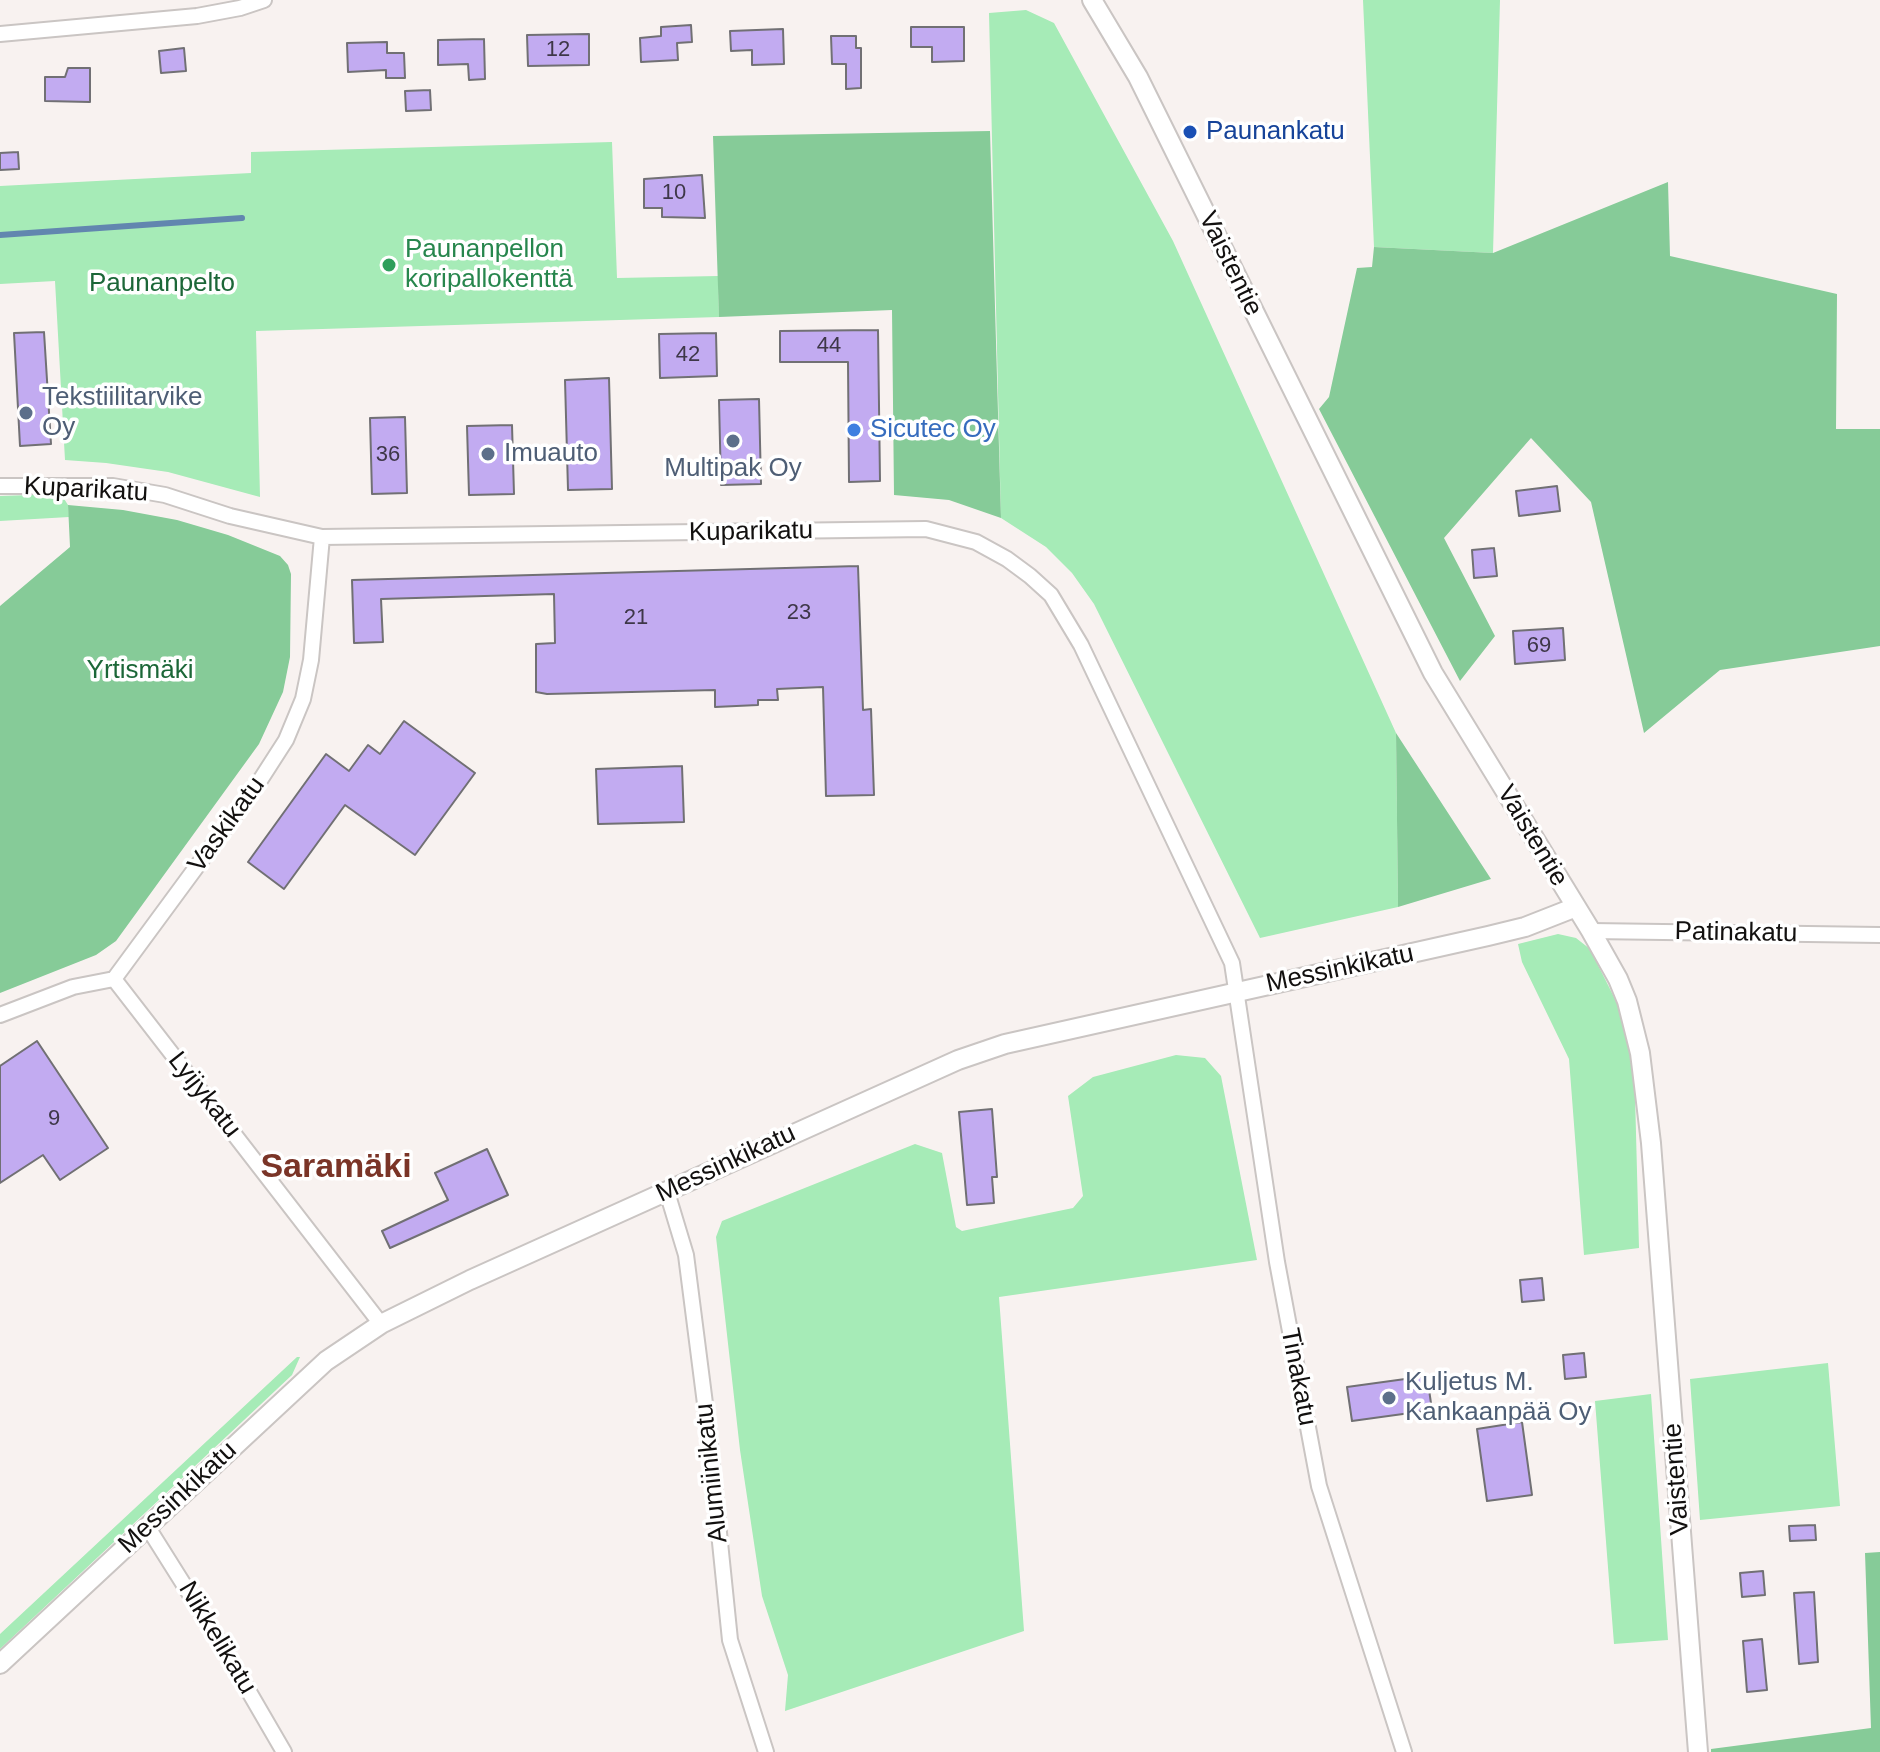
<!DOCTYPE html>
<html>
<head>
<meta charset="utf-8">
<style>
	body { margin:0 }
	canvas { display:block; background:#f8f2f0 }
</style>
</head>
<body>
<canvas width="1880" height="1752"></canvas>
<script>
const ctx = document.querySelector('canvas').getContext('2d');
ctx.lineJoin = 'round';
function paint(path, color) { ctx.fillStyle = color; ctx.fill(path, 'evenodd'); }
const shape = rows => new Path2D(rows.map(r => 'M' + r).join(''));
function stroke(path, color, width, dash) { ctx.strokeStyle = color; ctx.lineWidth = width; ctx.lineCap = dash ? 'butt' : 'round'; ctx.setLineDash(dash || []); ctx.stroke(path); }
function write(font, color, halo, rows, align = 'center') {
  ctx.font = font + ' Arial,sans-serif'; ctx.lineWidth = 7; ctx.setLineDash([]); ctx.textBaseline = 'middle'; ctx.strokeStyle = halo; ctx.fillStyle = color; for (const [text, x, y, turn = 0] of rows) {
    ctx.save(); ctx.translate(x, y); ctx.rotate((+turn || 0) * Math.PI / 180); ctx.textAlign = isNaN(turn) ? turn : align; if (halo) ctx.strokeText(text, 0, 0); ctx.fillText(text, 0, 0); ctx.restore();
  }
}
paint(shape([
	[1363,0,1500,0,1493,253,1374,247],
	[1026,10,1054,23,1173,241,1396,733,1398,907,1260,938,1094,604,1072,573,1046,547,1001,518,989,13],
	[612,142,617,278,718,276,719,317,256,331,260,497,168,472,106,463,65,460,55,281,0,284,0,186,251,173,251,152],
	[61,494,68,505,69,517,0,521,0,496],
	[1558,934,1576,938,1590,949,1617,1003,1628,1040,1635,1095,1639,1248,1584,1255,1569,1059,1522,962,1518,944],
	[1176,1055,1205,1058,1221,1076,1257,1260,999,1297,1024,1631,785,1711,788,1675,762,1596,740,1450,716,1237,722,1221,915,1144,942,1153,956,1227,962,1231,1073,1208,1083,1196,1068,1096,1093,1077],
	[297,1357,300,1357,292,1375,0,1649,0,1634],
	[1828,1363,1840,1506,1700,1520,1690,1379],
	[1651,1394,1668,1640,1614,1644,1595,1401]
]), '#a6ebb7');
paint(shape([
	[990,131,1001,518,949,500,894,495,892,310,719,317,713,136],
	[1668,182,1670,256,1837,294,1836,429,1880,429,1880,646,1720,670,1644,733,1591,502,1531,438,1444,538,1495,636,1460,681,1319,409,1329,397,1357,268,1372,267,1374,247,1493,253],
	[68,505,123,510,177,520,228,535,280,556,288,565,291,574,290,657,283,692,259,744,116,941,96,955,0,993,0,606,70,547],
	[1396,733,1491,879,1398,907],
	[1880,1552,1880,1752,1711,1752,1711,1749,1871,1728,1865,1553]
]), '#86cb98');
stroke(shape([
	[0,235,242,218]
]), '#6286af', 6);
const building = shape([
	[691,25,692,42,677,43,678,60,641,62,640,38,661,36,661,27,691,25],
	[911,27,964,27,964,61,932,62,932,47,911,47,911,27],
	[783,29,784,64,752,65,752,50,731,51,730,31,783,29],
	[589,34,589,65,528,66,527,35,589,34],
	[831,36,856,36,856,48,861,48,861,88,846,89,846,64,832,64,831,36],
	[484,39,485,79,469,80,468,64,438,65,438,40,484,39],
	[387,42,387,53,404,53,405,78,386,78,386,70,348,72,347,43,387,42],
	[184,48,186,71,161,73,159,51,184,48],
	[68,68,90,68,90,102,45,101,45,77,65,77,68,68],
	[430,90,431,110,406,111,405,91,430,90],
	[18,152,19,169,0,170,0,153,18,152],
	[702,175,705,218,662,217,662,208,644,208,644,179,702,175],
	[878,330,880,481,849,482,848,362,780,362,780,331,878,330],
	[44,332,51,444,20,446,14,333,44,332],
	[716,333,717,376,660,378,659,334,716,333],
	[609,378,612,489,568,490,565,380,609,378],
	[759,399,761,484,721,485,719,400,759,399],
	[405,417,407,493,372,494,370,418,405,417],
	[512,425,514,494,469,495,467,426,512,425],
	[1557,486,1560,511,1519,516,1516,491,1557,486],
	[1494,548,1497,576,1474,578,1472,550,1494,548],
	[858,566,863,710,871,709,874,795,826,796,823,687,777,689,778,700,758,700,758,705,715,707,715,690,547,694,536,692,536,644,555,643,554,594,381,599,383,642,354,643,352,580,858,566],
	[1563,628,1565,660,1515,664,1513,631,1563,628],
	[404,721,475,773,415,855,345,805,284,889,248,862,326,754,349,771,368,745,380,754,404,721],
	[682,766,684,822,598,824,596,769,682,766],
	[37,1041,108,1148,60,1180,43,1155,0,1183,0,1066,37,1041],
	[992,1109,997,1177,992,1177,994,1203,967,1205,959,1112,992,1109],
	[487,1149,508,1195,390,1248,382,1231,448,1200,435,1173,487,1149],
	[1542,1278,1544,1300,1522,1302,1520,1280,1542,1278],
	[1584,1353,1586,1377,1565,1379,1563,1355,1584,1353],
	[1427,1376,1432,1410,1352,1421,1347,1387,1427,1376],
	[1522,1422,1532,1495,1487,1501,1477,1429,1522,1422],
	[1815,1525,1816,1540,1790,1541,1789,1526,1815,1525],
	[1763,1571,1765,1595,1742,1597,1740,1573,1763,1571],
	[1814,1592,1818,1662,1799,1664,1794,1593,1814,1592],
	[1762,1639,1767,1690,1747,1692,1743,1641,1762,1639]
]);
paint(building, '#c2abf1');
stroke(building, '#717074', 2);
const minor = shape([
	[0,34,197,16,240,8,264,0],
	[0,486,113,486,165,495,230,516,322,537,926,529,976,542,1007,559,1030,576,1051,595,1081,645,1232,963,1277,1262,1319,1486,1404,1752],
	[1591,931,1880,935],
	[114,979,381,1324],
	[0,1015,73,987,114,979,259,782,286,740,303,699,311,660,322,537],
	[667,1192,686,1255,709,1435,730,1640,766,1752],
	[147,1526,223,1647,284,1752]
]);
const tertiary = shape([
	[1092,0,1138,77,1433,673,1591,931,1618,979,1627,1001,1640,1053,1651,1143,1698,1752],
	[0,1664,326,1361,381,1324,470,1280,958,1060,1005,1044,1488,936,1525,927,1576,907]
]);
stroke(minor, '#cac5c3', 18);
stroke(tertiary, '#cac5c3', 22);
stroke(minor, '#fff', 14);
stroke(tertiary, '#fff', 18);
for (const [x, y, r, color] of [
	[1190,132,8,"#1a4fb4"],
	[389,265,8,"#2e9e5b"],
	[26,413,8,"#5c6f8a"],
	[854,430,8,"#3f7fe0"],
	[733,441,8,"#5c6f8a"],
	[488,454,8,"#5c6f8a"],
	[1389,1398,8,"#5c6f8a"]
]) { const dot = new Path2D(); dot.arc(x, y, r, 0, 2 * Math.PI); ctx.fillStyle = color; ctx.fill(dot); stroke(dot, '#fff', 3); }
write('22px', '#3e3748', null, [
	["12",558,50],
	["10",674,193],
	["44",829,346],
	["42",688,355],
	["36",388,455],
	["23",799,613],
	["21",636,618],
	["69",1539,646],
	["9",54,1119]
]);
write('26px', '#164399', '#fff', [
	["Paunankatu",1206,132]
], 'left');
write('26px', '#27864d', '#fff', [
	["Paunanpellon",405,250],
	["koripallokenttä",405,280]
], 'left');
write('26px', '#12100f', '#fff', [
	["Vaistentie",1230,264,64],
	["Kuparikatu",86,490,3],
	["Kuparikatu",751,532,-1],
	["Vaskikatu",227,825,-54],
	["Vaistentie",1532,836,59],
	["Patinakatu",1736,933,1],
	["Messinkikatu",1340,969,-12],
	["Lyijykatu",204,1095,52],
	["Messinkikatu",726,1164,-25],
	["Tinakatu",1298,1377,79],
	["Alumiinikatu",712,1473,-96],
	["Vaistentie",1677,1479,-94],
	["Messinkikatu",178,1498,-43],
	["Nikkelikatu",217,1638,59]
]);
write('26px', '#1c6738', '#fff', [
	["Paunanpelto",162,284],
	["Yrtismäki",140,671]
]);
write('26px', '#4e5e75', '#fff', [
	["Tekstiilitarvike",42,398],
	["Oy",42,428],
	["Imuauto",504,454],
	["Multipak Oy",733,469,"center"],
	["Kuljetus M.",1405,1383],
	["Kankaanpää Oy",1405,1413]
], 'left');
write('26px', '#366cbe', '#fff', [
	["Sicutec Oy",870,430]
], 'left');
write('bold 34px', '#7a3427', '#fff', [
	["Saramäki",336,1168]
]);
</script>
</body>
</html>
